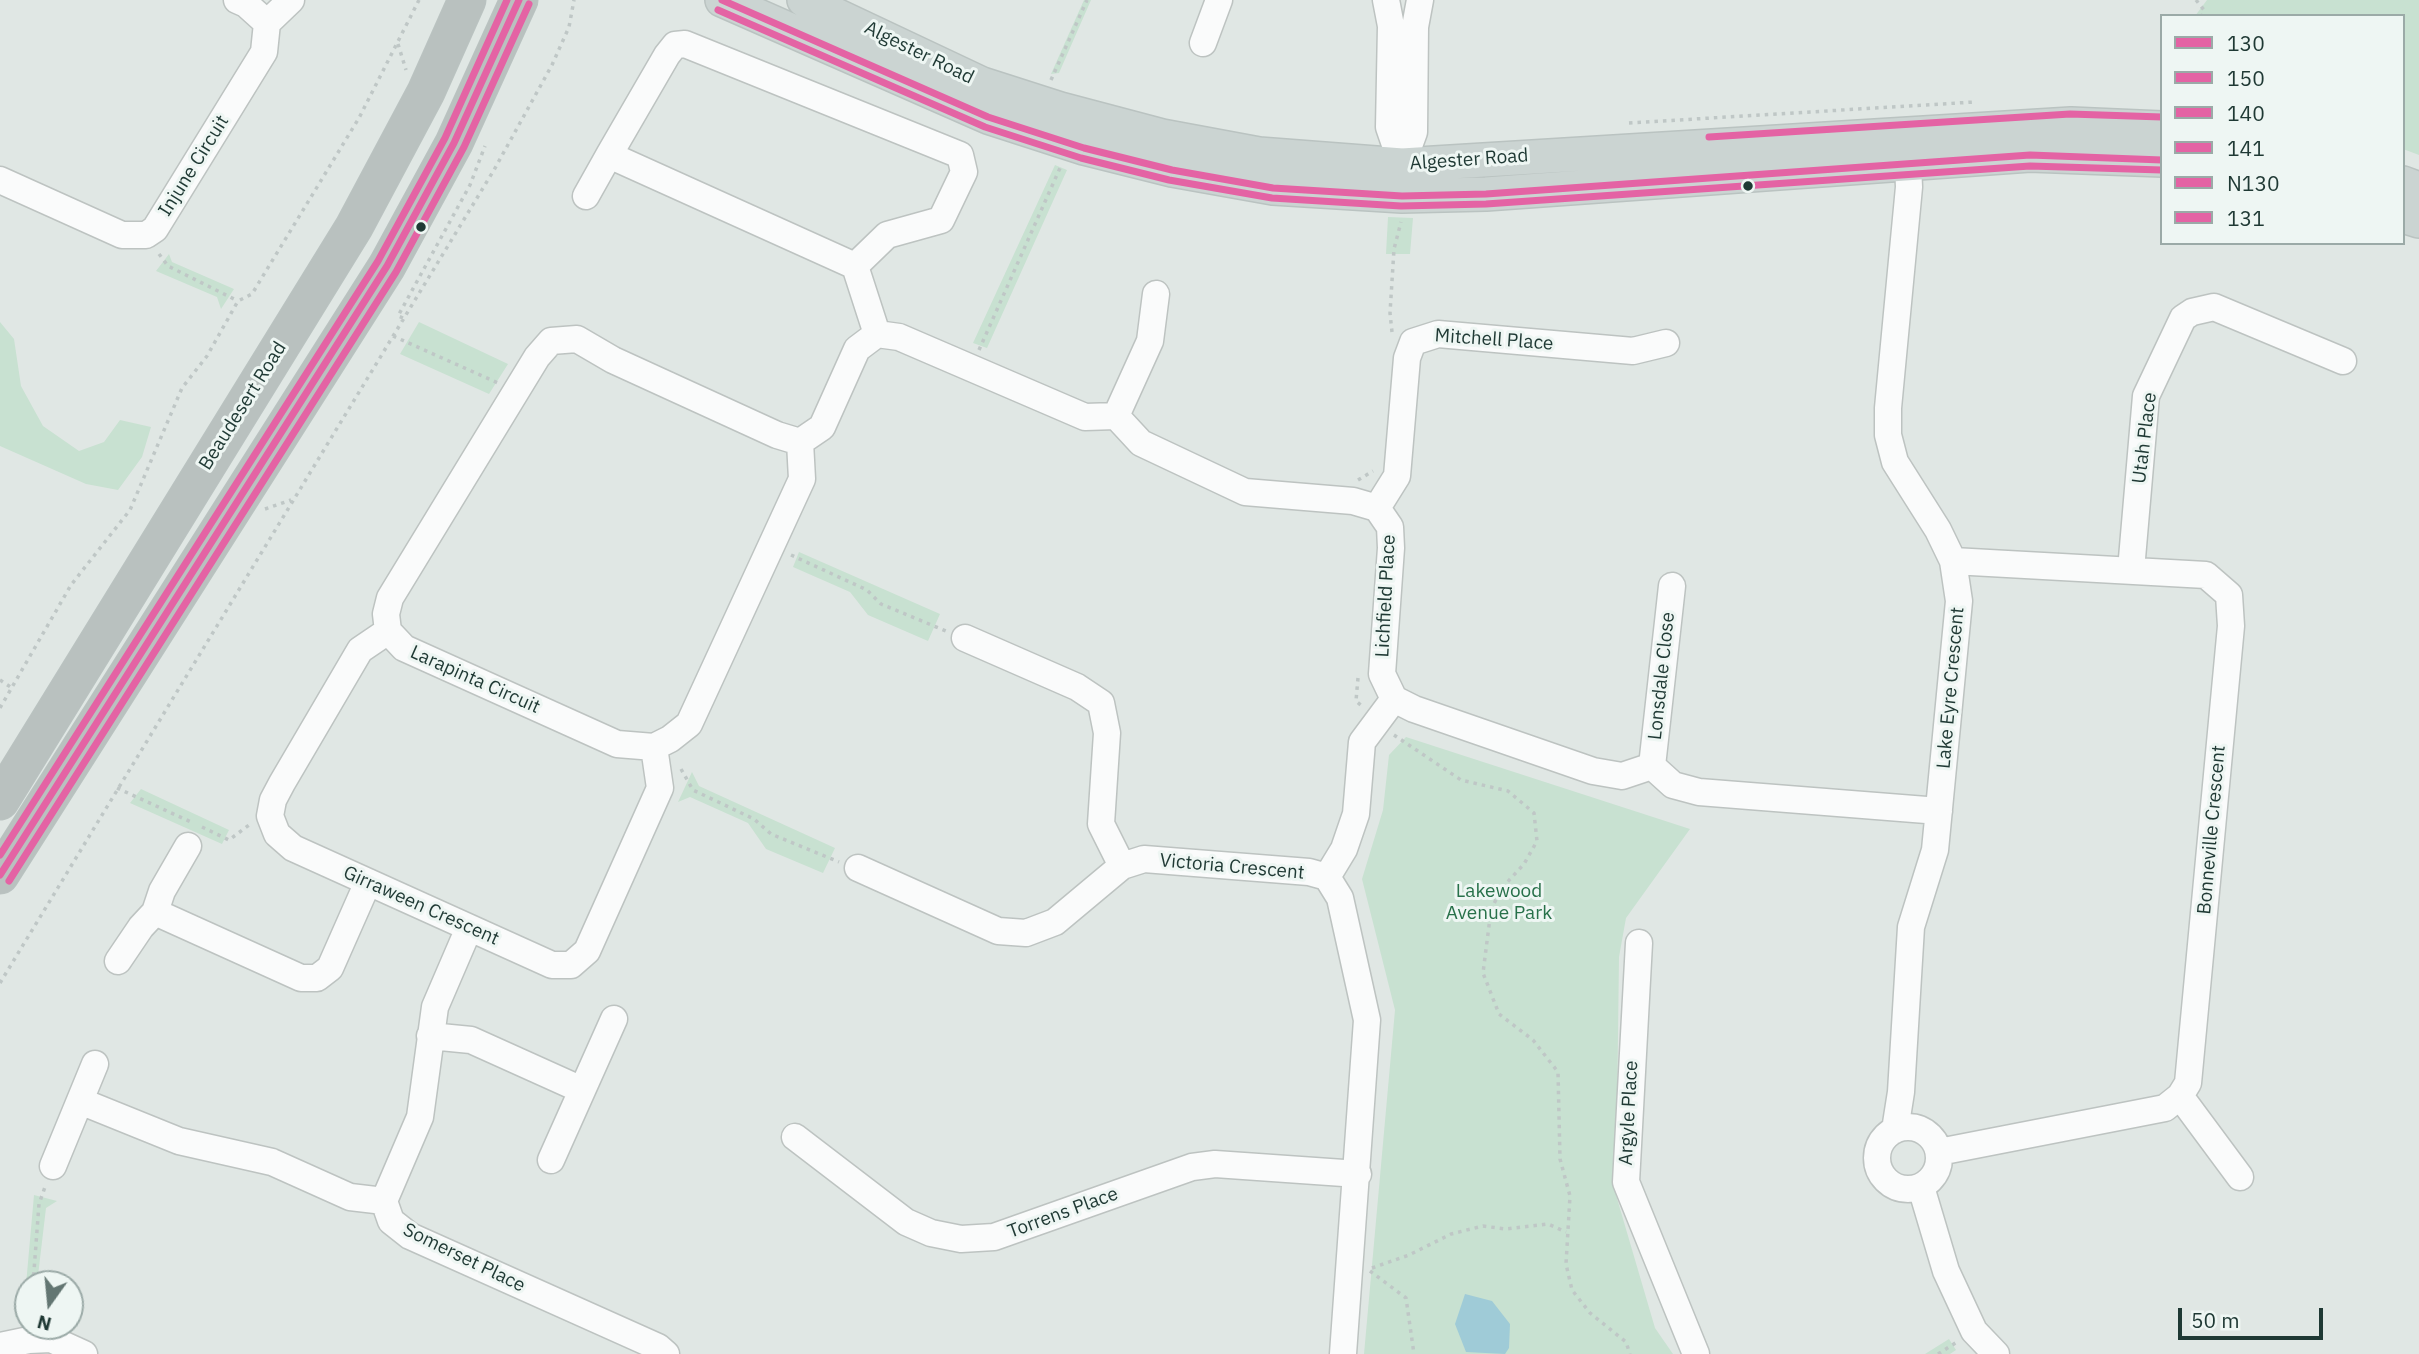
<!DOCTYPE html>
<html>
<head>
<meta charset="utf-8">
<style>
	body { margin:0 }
	#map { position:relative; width:2419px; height:1354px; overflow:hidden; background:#e0e7e4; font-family:"IBM Plex Sans",sans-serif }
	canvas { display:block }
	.legend { position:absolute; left:2160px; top:14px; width:245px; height:231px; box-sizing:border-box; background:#eef6f3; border:2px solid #9baaa7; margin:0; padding:9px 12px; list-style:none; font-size:21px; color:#1f3934 }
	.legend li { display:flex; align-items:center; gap:14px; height:35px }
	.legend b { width:35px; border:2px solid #9baaa7 }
	.north { position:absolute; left:14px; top:1270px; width:70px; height:70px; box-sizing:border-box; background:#eef6f3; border:2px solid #9baaa7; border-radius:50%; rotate:195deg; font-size:19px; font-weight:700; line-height:28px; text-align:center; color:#1f3934 }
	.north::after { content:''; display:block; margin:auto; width:24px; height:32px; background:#637672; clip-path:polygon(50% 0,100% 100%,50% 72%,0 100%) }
	.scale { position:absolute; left:2178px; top:1308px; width:145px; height:32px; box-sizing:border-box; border:4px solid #1f3934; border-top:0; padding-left:9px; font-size:21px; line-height:24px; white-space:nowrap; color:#1f3934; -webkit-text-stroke:5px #eef6f3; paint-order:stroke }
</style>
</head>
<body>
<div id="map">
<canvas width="2419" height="1354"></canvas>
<ul class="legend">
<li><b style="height:9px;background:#e463a4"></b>130</li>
<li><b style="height:9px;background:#e463a4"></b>150</li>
<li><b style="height:9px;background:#e463a4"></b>140</li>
<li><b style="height:9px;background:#e463a4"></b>141</li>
<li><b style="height:9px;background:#e463a4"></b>N130</li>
<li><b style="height:9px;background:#e463a4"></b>131</li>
</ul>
<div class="north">N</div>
<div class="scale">50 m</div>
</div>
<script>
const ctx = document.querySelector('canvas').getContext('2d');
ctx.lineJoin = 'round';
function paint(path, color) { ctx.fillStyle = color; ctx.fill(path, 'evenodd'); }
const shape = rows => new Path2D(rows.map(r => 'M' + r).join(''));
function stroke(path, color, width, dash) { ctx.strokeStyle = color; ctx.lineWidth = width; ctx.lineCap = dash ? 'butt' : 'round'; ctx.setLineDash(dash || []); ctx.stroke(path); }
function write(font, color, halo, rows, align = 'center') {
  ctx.font = font + ' "IBM Plex Sans",sans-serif'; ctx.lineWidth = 6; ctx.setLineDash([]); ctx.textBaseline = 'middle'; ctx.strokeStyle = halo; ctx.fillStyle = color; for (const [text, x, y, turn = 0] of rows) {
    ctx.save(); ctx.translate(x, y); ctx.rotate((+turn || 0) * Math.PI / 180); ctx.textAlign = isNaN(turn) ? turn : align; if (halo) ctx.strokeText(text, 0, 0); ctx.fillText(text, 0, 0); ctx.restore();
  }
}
paint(shape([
	[1084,0,1091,0,1059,73,1051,74],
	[2207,0,2419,0,2419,155,2403,149,2403,16,2195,16],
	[1055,165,1067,170,987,348,973,343],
	[1388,217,1413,218,1410,254,1386,254],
	[169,254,172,262,234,289,221,309,217,297,156,271],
	[0,322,14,339,21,386,43,426,79,451,104,442,120,420,151,427,142,457,118,490,86,484,0,446],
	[419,322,508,364,489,394,400,354],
	[799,552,940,614,928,641,868,615,850,592,793,567],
	[1406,737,1690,829,1626,918,1619,957,1616,1195,1655,1328,1673,1354,1364,1354,1395,1010,1362,879,1383,810,1389,755],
	[692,772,699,786,835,848,823,873,766,849,748,823,690,797,678,802],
	[141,789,229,830,222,844,130,803],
	[34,1195,57,1201,46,1208,37,1284,28,1284,28,1316,15,1317,24,1307],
	[1949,1339,1956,1350,1950,1354,1925,1354]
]), '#c8e1d1');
paint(shape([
	[1465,1294,1492,1301,1510,1324,1509,1348,1505,1354,1466,1352,1455,1324]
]), '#9fcbd7');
const minor = shape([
	[1386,0,1391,26,1389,127,1402,165,1402,180],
	[267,23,291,0],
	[1203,43,1219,0],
	[609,155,667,55,675,45,685,44,960,155,964,172,941,220,887,235,855,266],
	[1402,165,1414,132,1415,27,1420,0],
	[0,180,122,235,146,235,155,229,264,52,267,23,246,4,237,0],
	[586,196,609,155,855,266,877,334],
	[877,334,899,337,1085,417,1116,416,1141,443,1245,492,1353,501,1377,508,1390,527,1391,548,1382,674,1394,699,1414,709,1593,771,1622,776,1652,766,1673,785,1699,792,1939,811],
	[1116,416,1150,341,1156,294],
	[800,442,777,435,613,360,577,339,551,341,537,357,390,598,386,614,388,631,404,648,617,744,654,747,670,739,689,724,802,479,800,442,822,427,857,349,877,334],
	[1377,508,1397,476,1407,358,1413,342,1438,334,1633,351,1666,343],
	[2131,570,2146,396,2183,318,2192,312,2214,307,2343,361],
	[388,631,360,650,282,783,273,800,270,816,277,834,293,848,552,965,571,965,587,951,660,788,654,747],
	[965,638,1077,687,1101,703,1107,733,1101,824,1122,866],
	[1652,766,1672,586],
	[858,868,998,931,1026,933,1055,922,1122,866,1144,859,1309,872,1327,877,1340,898,1367,1020,1343,1354],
	[1327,877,1344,849,1356,814,1362,742,1394,699],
	[155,912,301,978,317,978,330,968,368,882],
	[469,928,435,1007,420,1117,384,1201,391,1221,410,1236,658,1347,666,1354],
	[1639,943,1626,1182,1696,1354],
	[118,961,141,927,155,912,162,891,188,846],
	[430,1036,471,1040,582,1090],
	[2180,1096,2240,1177],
	[80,1101,179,1141,272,1162,350,1197,384,1201],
	'1877 1158a31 31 0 1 1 62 0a31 31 0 1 1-62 0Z',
	[1895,1130,1901,1092,1911,927,1935,850,1959,601,1953,561,1938,530,1895,462,1888,435,1888,408,1909,187,1907,144],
	[795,1137,906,1222,931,1233,961,1239,994,1237,1192,1167,1215,1164,1358,1174],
	[1939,1152,2165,1108,2180,1096,2188,1083,2231,626,2229,595,2206,575,1953,561],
	[551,1160,614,1019],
	[53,1166,95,1064],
	[1921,1187,1946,1271,1974,1331,1996,1354],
	[0,1346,29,1340,51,1339,84,1354]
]);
const major = shape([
	[722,0,988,117,1084,148,1172,170,1273,188,1402,196,1486,194,2030,155,2162,160],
	[804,0,982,84,1060,109,1162,136,1259,154,1402,165,2071,124,2162,128],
	[2403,183,2419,189],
	[2403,216,2419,221]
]);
const highway = shape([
	[0,801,354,227,426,92,467,0],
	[0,875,387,266,454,143,519,0]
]);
stroke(minor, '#bdc3c1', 29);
stroke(major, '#bac3c1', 36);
stroke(highway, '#bac3c1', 39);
stroke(shape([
	[2196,0,2204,10,2202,16],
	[398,44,406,70],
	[1051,80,1087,0],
	[1629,123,1974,102],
	[159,254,168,266,238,301],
	[403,318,398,316,470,185,485,146],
	[1392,332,1390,313,1394,249,1401,222],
	[393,336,498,383],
	[979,350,1060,168],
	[1358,480,1373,471],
	[265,509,291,500],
	[791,555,867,590,881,604,946,631],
	[1358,678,1356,701,1362,706],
	[0,680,12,688],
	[0,708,71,585,130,510,182,388,207,356,238,301,252,294,359,118,419,0],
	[1394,735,1461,780,1508,791,1534,813,1537,841,1524,864,1501,889,1491,910,1483,973,1499,1014,1533,1040,1558,1072,1560,1159,1570,1196,1566,1264,1572,1290,1590,1313,1626,1342,1630,1354],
	[681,769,693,790,754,819,771,834,839,862],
	[117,788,191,822],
	[202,827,229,840,249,825],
	[0,983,494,170,552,65,569,27,574,0],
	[1372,1268,1409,1255,1451,1234,1483,1226,1505,1229,1548,1224,1566,1232],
	[1370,1271,1406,1298,1414,1354],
	[33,1284,39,1204,45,1187],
	[1938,1354,1957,1342]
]), '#bfc7c6', 3.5, [3.5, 5]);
stroke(minor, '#fafbfb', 26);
stroke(major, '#cbd4d2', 33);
stroke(highway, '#b9c1bf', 37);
stroke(shape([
	[722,0,988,117,1084,148,1172,170,1273,188,1402,196,1486,194,2030,155,2162,160]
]), '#e463a4', 7);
stroke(shape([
	[0,875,387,266,454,143,519,0]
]), '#e463a4', 7);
stroke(shape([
	[9,881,396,272,464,147,529,4]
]), '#e463a4', 7);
stroke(shape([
	[0,855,378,261,445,138,507,0]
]), '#e463a4', 7);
stroke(shape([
	[718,10,985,127,1081,158,1169,180,1272,198,1401,206,1486,204,2030,166,2162,170]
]), '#e463a4', 7);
stroke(shape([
	[1709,137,2070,114,2162,117]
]), '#e463a4', 7);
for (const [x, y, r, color] of [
	[1748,186,6,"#1f3934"],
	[421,227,6,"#1f3934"]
]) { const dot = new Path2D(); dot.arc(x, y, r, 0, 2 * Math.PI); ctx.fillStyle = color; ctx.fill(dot); stroke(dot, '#eef6f3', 2.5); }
write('19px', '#1f3934', '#eef6f3', [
	["Algester Road",919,53,26],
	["Algester Road",1469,160,-4],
	["Injune Circuit",194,166,-58],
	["Mitchell Place",1494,340,4],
	["Beaudesert Road",243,406,-58],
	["Utah Place",2145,438,-83],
	["Lichfield Place",1386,596,-87],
	["Lonsdale Close",1662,676,-84],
	["Larapinta Circuit",475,680,24],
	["Lake Eyre Crescent",1951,688,-85],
	["Bonneville Crescent",2212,830,-85],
	["Victoria Crescent",1232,867,5],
	["Girraween Crescent",421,906,24],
	["Argyle Place",1629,1113,-87],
	["Torrens Place",1063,1213,-20],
	["Somerset Place",464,1258,26]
]);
write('19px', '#28714a', '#eef6f3', [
	["Lakewood",1499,892],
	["Avenue Park",1499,914]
]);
</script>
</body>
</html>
